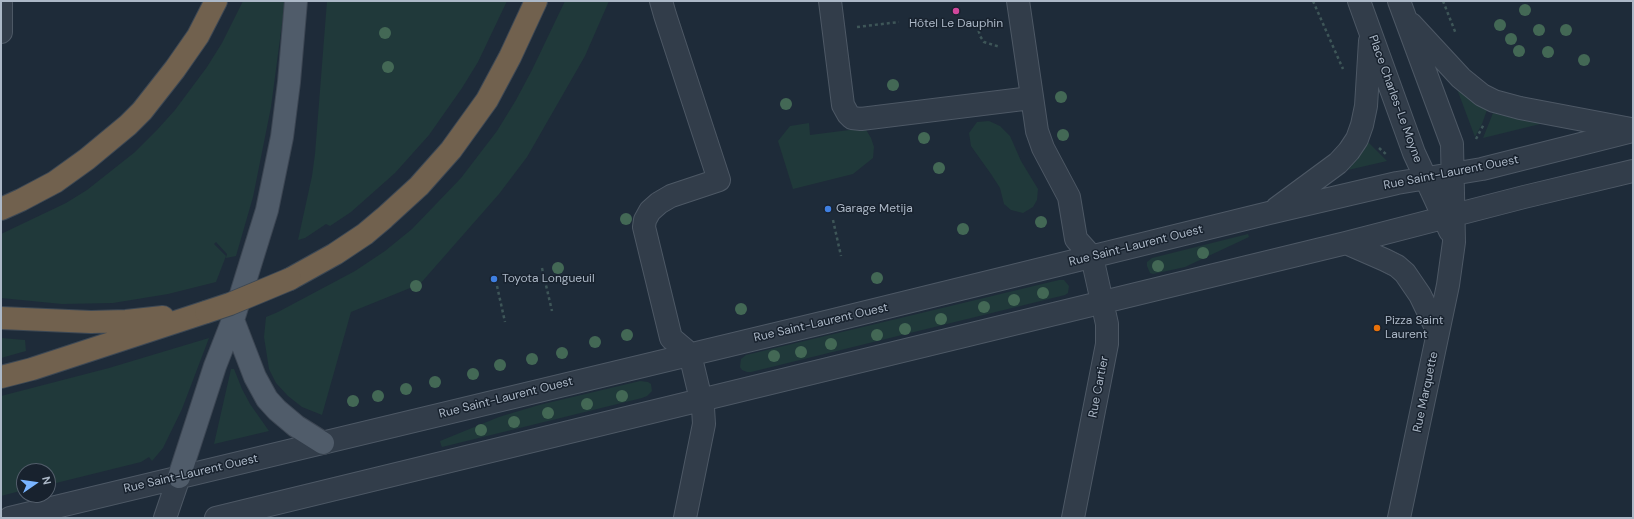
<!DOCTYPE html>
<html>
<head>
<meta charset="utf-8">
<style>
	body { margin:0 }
	#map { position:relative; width:1634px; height:519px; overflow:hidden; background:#1e2b39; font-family:"DM Sans",sans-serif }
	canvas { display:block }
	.frame { position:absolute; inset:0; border:2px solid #acb8c7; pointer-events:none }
	.north { position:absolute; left:16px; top:463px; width:40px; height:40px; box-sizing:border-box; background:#18222e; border:1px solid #535e6b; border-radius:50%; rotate:77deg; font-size:11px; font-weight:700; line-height:16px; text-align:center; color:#acb8c7 }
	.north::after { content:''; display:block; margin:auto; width:14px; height:18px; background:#79b4ff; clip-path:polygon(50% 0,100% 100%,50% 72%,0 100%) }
</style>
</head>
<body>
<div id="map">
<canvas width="1634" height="519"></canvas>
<div class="frame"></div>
<div class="north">N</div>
</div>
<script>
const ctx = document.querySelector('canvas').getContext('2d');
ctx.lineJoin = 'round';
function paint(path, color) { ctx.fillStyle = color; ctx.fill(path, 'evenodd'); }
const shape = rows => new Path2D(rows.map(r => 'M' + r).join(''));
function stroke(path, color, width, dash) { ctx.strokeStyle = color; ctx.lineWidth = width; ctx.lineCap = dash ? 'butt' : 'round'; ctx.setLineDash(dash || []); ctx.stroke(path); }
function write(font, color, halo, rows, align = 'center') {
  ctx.font = font + ' "DM Sans",sans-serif'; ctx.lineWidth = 3; ctx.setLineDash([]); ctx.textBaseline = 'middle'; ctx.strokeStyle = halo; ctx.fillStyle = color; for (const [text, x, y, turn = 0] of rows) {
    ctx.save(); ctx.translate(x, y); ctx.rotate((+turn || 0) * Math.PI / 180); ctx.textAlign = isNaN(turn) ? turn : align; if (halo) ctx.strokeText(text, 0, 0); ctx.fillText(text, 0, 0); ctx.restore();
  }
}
paint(shape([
	[243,1,285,1,271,107,253,197,236,256,226,258,227,254,216,242,214,244,226,256,216,282,168,294,113,303,62,304,1,298,1,234,66,203,87,190,135,152,157,130,175,110,207,67,222,43],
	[327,1,507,1,478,62,462,88,429,135,395,173,351,212,330,226,326,224,305,238,298,240,312,176,315,154],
	[565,1,609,1,585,56,527,157,499,194,420,284,351,312,322,415,302,407,288,396,276,383,269,369,264,337,266,317,278,312,355,271,385,251,412,229,437,203,461,178,497,131,516,100,532,70],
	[1457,89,1487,110,1482,124,1475,137],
	[1493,113,1521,120,1540,122,1540,124,1483,138],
	[989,121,1000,126,1010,136,1021,161,1038,189,1037,200,1033,207,1023,213,1011,210,1004,204,1000,188,991,174,971,146,969,133,977,122],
	[809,123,810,135,865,128,871,138,874,147,873,158,853,174,793,189,778,141,790,126],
	[1368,142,1387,161,1348,170,1361,154],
	[1248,234,1249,237,1185,267,1153,274,1150,273,1147,266,1147,262,1152,258],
	[1059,280,1064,280,1069,286,1068,293,1065,295,751,372,747,372,742,370,740,367,741,359,746,355],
	[1,338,25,340,26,351,1,358],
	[209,338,182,409,163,448,152,461,149,457,141,462,48,485,48,471,24,471,24,490,1,496,1,396,109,368],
	[231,369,234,369,242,389,250,404,269,431,214,444],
	[640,381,648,382,651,384,652,391,647,396,642,398,442,447,441,445,440,441,499,417,539,405]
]), '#20393a');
const minor = shape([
	[661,1,665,15,719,180,671,196,659,203,650,211,645,220,644,227,671,338,690,354,703,408,704,424,685,518],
	[830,1,843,105,848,114,852,118,861,119,1031,98],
	[1018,1,1037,131,1043,148,1069,197,1076,239,1092,257,1107,324,1107,344,1073,518],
	[1359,1,1414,153,1450,231],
	[1399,1,1452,144,1454,242,1448,285,1399,518],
	[1,3,1,32],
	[1411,24,1461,78,1482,95,1494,101,1520,108,1631,129],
	[1277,208,1338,163,1349,151,1357,139,1362,125,1366,106,1370,41],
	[1346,243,1385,260,1397,266,1405,273,1420,295,1438,332],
	[10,518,830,321,1269,213,1397,183,1482,169,1633,131],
	[165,518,179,477],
	[216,518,1346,243,1524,197,1633,171]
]);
const major = shape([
	[233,320,255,377,267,399,277,410,296,426,323,443],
	[179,477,215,366,233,320,267,210,282,137,289,82,296,1]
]);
const highway = shape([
	[1,209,21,200,55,182,87,159,128,125,142,111,175,69,198,36,216,1],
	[290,279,335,254,365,234,384,218,419,186,451,150,487,100,510,57,536,1],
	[1,318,91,322,126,321,163,317],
	[1,377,32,369,206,312]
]);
stroke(minor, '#4d5865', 24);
stroke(major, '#3c4653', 24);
stroke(highway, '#3d4854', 24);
stroke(shape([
	[1313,1,1343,69],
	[1443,1,1456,34],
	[977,25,980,36,984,42,1000,47],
	[857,27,899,22],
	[1476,139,1484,124],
	[1379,148,1387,155],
	[833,220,841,256],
	[542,268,552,311],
	[497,286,505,322]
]), '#3e5658', 2.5, [3, 3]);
stroke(minor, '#323d4a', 22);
stroke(major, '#505c6a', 22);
stroke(highway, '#71614e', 22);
const highwayBridge = shape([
	[206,312,230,304,290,279]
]);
stroke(highwayBridge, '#3d4854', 24, []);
stroke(highwayBridge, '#71614e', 22);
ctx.fillStyle = '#436855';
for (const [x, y] of [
	[1525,10],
	[1500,25],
	[1539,30],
	[1566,30],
	[385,33],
	[1511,39],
	[1519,51],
	[1548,52],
	[1584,60],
	[388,67],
	[893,85],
	[1061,97],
	[786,104],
	[1063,135],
	[924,138],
	[939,168],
	[626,219],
	[1041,222],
	[963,229],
	[1203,253],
	[1158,266],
	[558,268],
	[877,278],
	[416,286],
	[1043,293],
	[1014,300],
	[984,307],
	[741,309],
	[941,319],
	[905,329],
	[627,335],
	[877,335],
	[595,342],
	[831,344],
	[801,352],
	[562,353],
	[774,356],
	[532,359],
	[500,365],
	[473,374],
	[435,382],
	[406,389],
	[378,396],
	[622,396],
	[353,401],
	[587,404],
	[548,413],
	[514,422],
	[481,430]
]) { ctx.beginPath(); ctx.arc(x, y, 6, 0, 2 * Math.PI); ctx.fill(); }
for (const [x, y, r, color] of [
	[956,11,4,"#d1479c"],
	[828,209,4,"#3f7fe0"],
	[494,279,4,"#3f7fe0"],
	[1377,328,4,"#e8710a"]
]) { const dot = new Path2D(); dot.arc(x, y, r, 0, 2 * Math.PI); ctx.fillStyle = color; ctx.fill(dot); stroke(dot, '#18222e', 1.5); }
write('12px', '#acb8c7', '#18222e', [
	["Hôtel Le Dauphin",956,24,"center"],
	["Garage Metija",836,209],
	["Toyota Longueuil",502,279],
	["Pizza Saint",1385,321],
	["Laurent",1385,335]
], 'left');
write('12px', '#acb8c7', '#18222e', [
	["Place Charles-Le Moyne",1395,99,70],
	["Rue Saint-Laurent Ouest",1451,173,-11],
	["Rue Saint-Laurent Ouest",1136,246,-14],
	["Rue Saint-Laurent Ouest",821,323,-13],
	["Rue Cartier",1099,387,-79],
	["Rue Marquette",1426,392,-78],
	["Rue Saint-Laurent Ouest",506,398,-14],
	["Rue Saint-Laurent Ouest",191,474,-13]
]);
</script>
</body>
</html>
